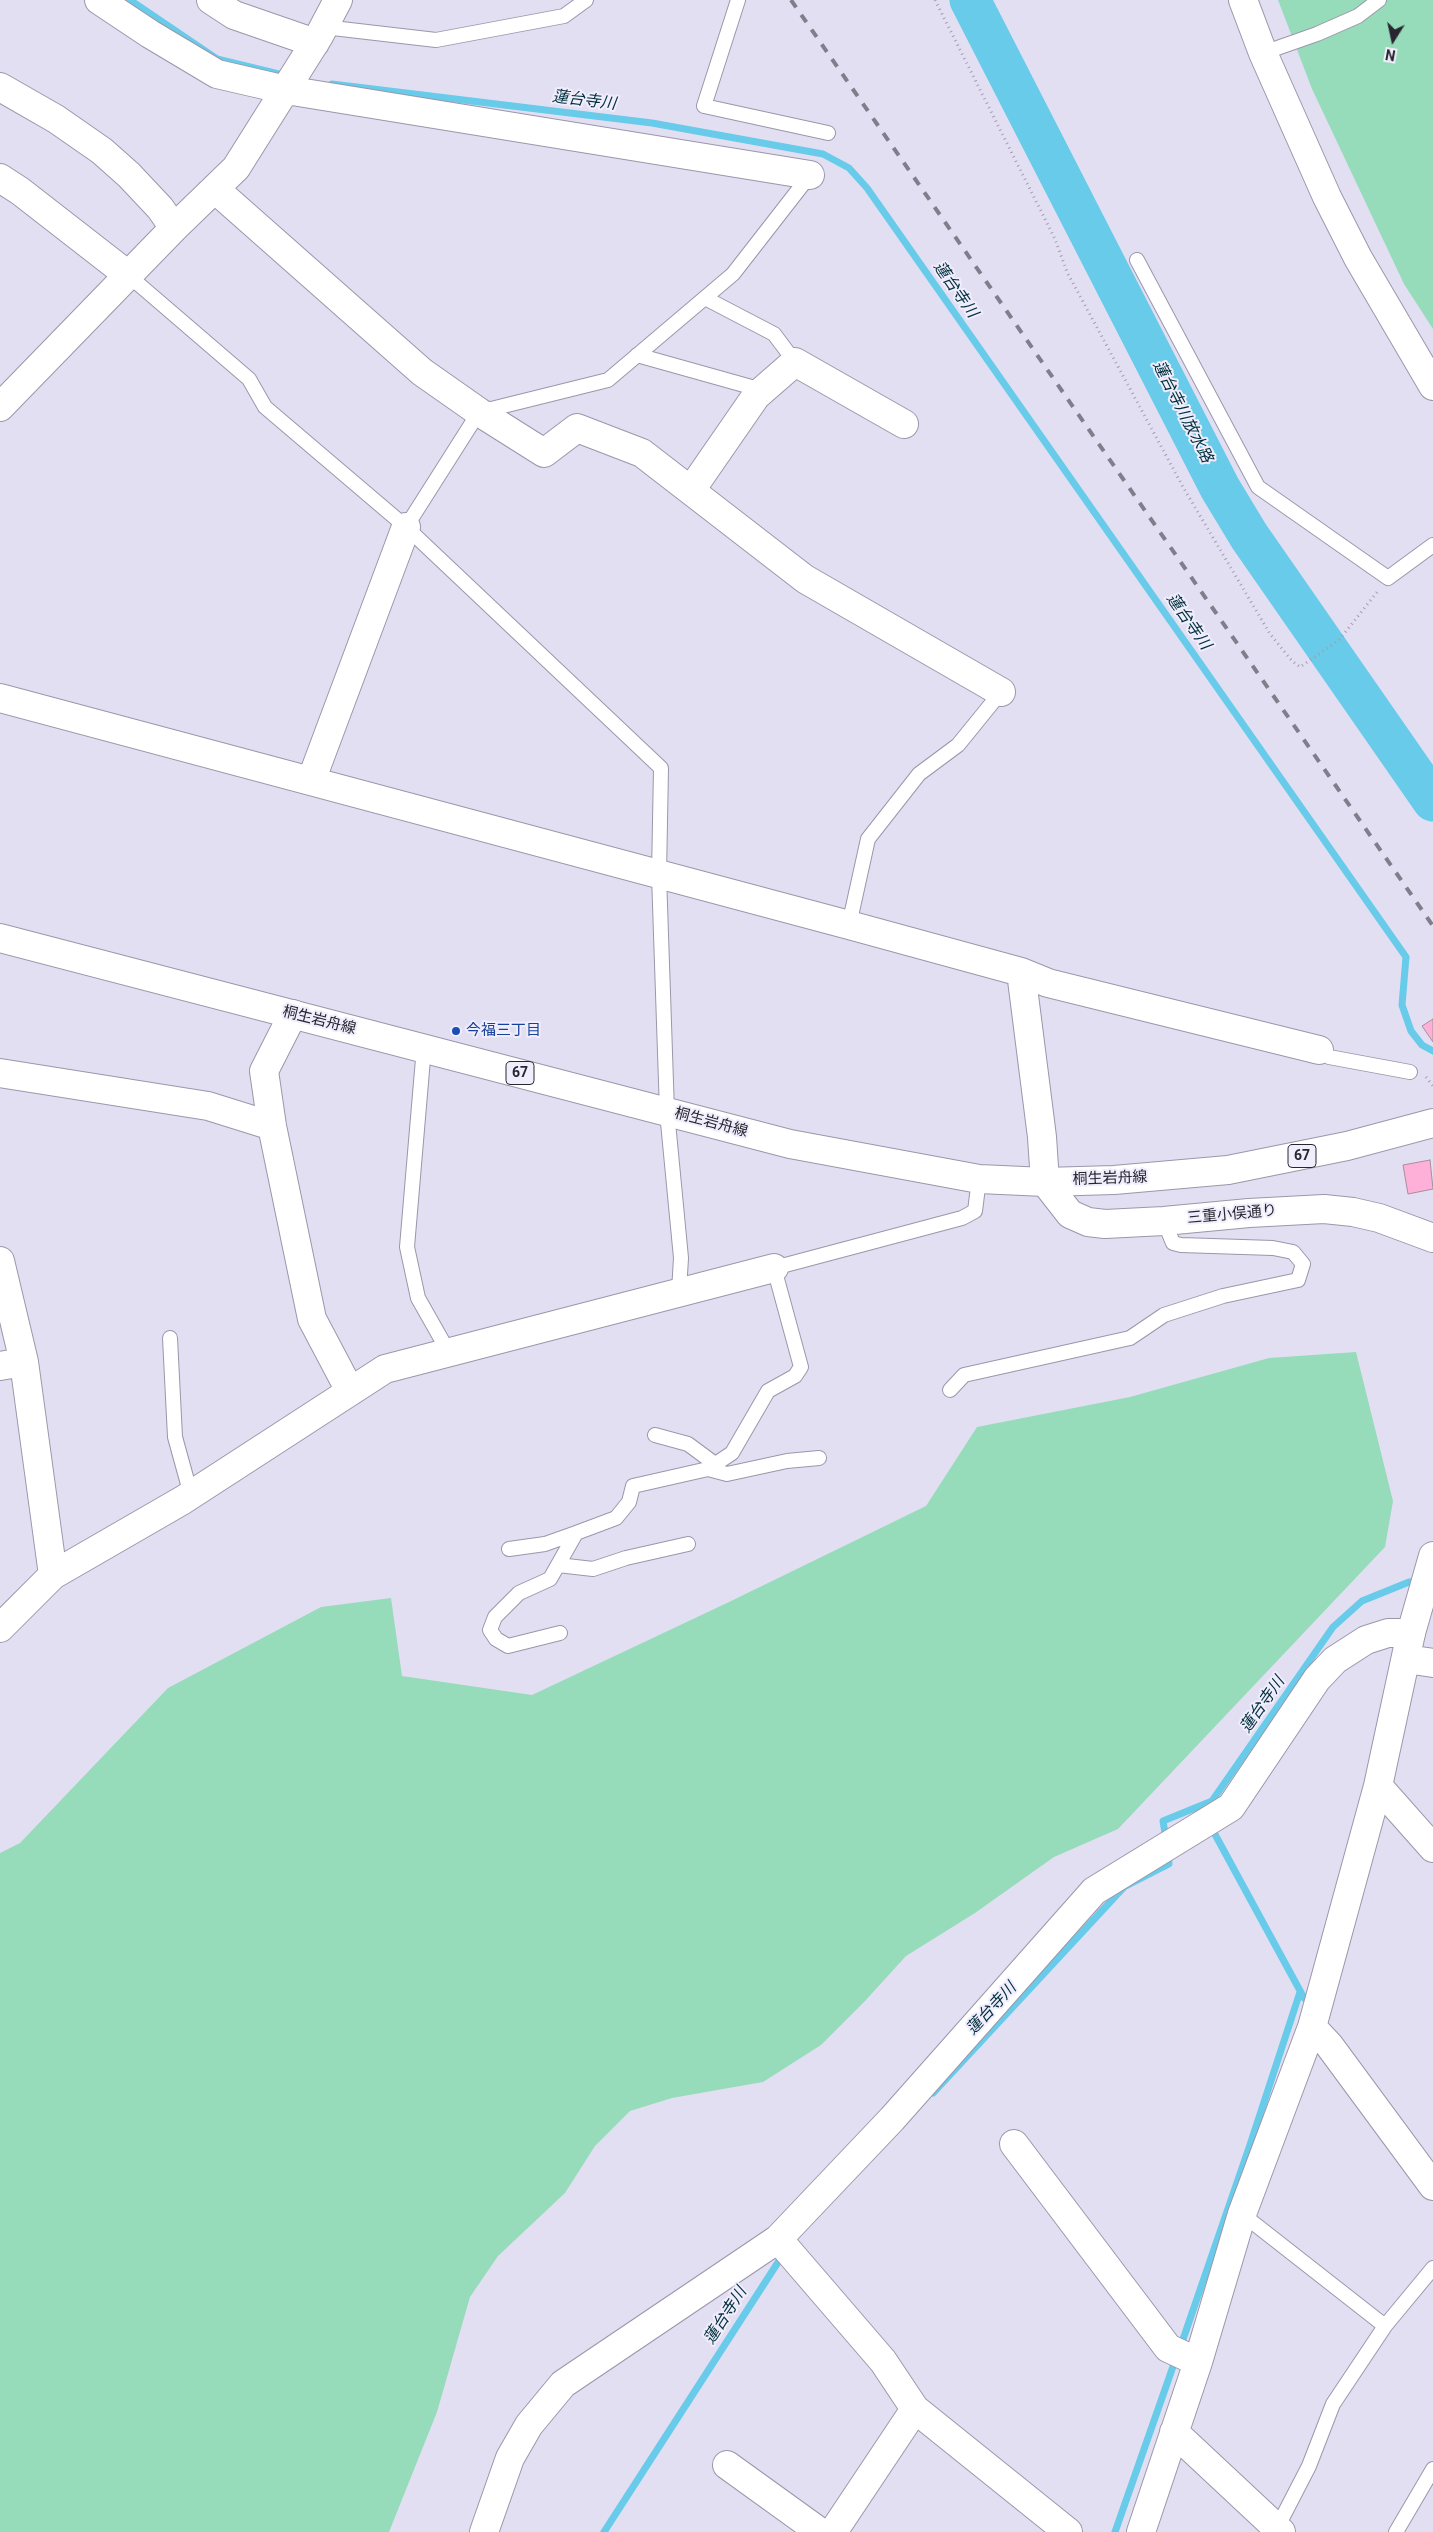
<!DOCTYPE html>
<html>
<head>
<meta charset="utf-8">
<style>
	body { margin:0 }
	#map { position:relative; width:1433px; height:2532px; overflow:hidden; background:#e3dff3; font-family:Roboto,sans-serif }
	canvas { display:block }
	.north { position:absolute; left:1368px; top:15px; width:50px; height:50px; -webkit-text-stroke:4px #f0edfd; paint-order:stroke; rotate:190deg; font-size:14px; font-weight:700; line-height:20px; text-align:center; color:#28262e }
	.north::after { content:''; display:block; margin:auto; width:18px; height:22px; background:#28262e; clip-path:polygon(50% 0,100% 100%,50% 72%,0 100%) }
</style>
</head>
<body>
<div id="map">
<canvas width="1433" height="2532"></canvas>
<div class="north">N</div>
</div>
<script>
const ctx = document.querySelector('canvas').getContext('2d');
ctx.lineJoin = 'round';
function paint(path, color) { ctx.fillStyle = color; ctx.fill(path, 'evenodd'); }
const shape = rows => new Path2D(rows.map(r => 'M' + r).join(''));
function stroke(path, color, width, dash) { ctx.strokeStyle = color; ctx.lineWidth = width; ctx.lineCap = dash ? 'butt' : 'round'; ctx.setLineDash(dash || []); ctx.stroke(path); }
function write(font, color, halo, rows, align = 'center') {
  ctx.font = font + ' Roboto,"Noto Sans JP",sans-serif'; ctx.lineWidth = 4; ctx.setLineDash([]); ctx.textBaseline = 'middle'; ctx.strokeStyle = halo; ctx.fillStyle = color; for (const [text, x, y, turn = 0] of rows) {
    ctx.save(); ctx.translate(x, y); ctx.rotate((+turn || 0) * Math.PI / 180); ctx.textAlign = isNaN(turn) ? turn : align; if (halo) ctx.strokeText(text, 0, 0); ctx.fillText(text, 0, 0); ctx.restore();
  }
}
paint(shape([
	[1278,0,1433,0,1433,329,1404,284,1312,89],
	[1356,1352,1393,1501,1385,1547,1118,1829,1054,1857,975,1913,906,1956,865,2001,821,2045,763,2082,672,2098,630,2111,595,2146,565,2193,498,2256,470,2297,437,2412,389,2532,0,2532,0,1853,20,1843,168,1688,321,1607,391,1598,402,1676,532,1695,729,1602,926,1506,977,1427,1130,1397,1269,1358]
]), '#96dcba');
stroke(shape([
	[130,0,217,59,287,76],
	[332,84,652,123,823,154,849,168,867,188,1406,957,1402,1005,1411,1031,1422,1045,1433,1051],
	[1211,1827,1304,1998],
	[1166,1839,1163,1821,1212,1801,1333,1627,1362,1601,1409,1582,1420,1581],
	[933,2093,1124,1887,1169,1864,1168,1852],
	[1180,2348,1250,2145,1300,1992],
	[604,2532,784,2253],
	[1115,2532,1176,2358]
]), '#67cbe9', 7);
stroke(shape([
	[970,0,1220,488,1249,536,1433,801]
]), '#67cbe9', 41);
const building = shape([
	[1433,1019,1433,1042,1422,1026,1433,1019],
	[1430,1160,1433,1189,1408,1194,1403,1165,1430,1160]
]);
paint(building, '#feb0d8');
stroke(building, '#a5909a', 1);
const service = shape([
	[738,0,704,106,828,133],
	[324,27,436,40,564,16,586,0],
	[1263,53,1317,34,1358,16,1379,0],
	[1137,260,1258,487,1388,578,1433,545],
	[128,275,249,379,265,407,406,527,661,768,659,875,667,1112,681,1258,679,1291],
	[705,298,774,334,795,362],
	[637,355,762,390],
	[406,527,479,412,608,380,733,274,810,175],
	[849,925,868,839,919,774,958,745,1001,692],
	[424,1047,407,1247,418,1298,448,1351],
	[1319,1050,1329,1057,1410,1072],
	[170,1338,175,1437,191,1495],
	[950,1390,964,1375,1130,1338,1164,1315,1223,1296,1298,1280,1303,1264,1293,1252,1273,1248,1181,1245,1173,1243,1164,1221],
	[655,1435,688,1444,715,1464],
	[708,1469,727,1474,787,1461,819,1458],
	[509,1549,545,1544,576,1533],
	[558,1565,593,1569,626,1558,688,1544],
	[560,1633,508,1646,496,1639,490,1630,495,1617,519,1593,550,1579,576,1533,616,1518,629,1502,633,1486,708,1469,732,1453,768,1391,795,1376,801,1367,774,1268,962,1218,975,1211,979,1179],
	[1242,2214,1385,2326],
	[1277,2528,1309,2466,1333,2404,1385,2326,1433,2268],
	[1396,2532,1433,2469]
]);
const minor = shape([
	[99,0,150,34,217,74,286,90,810,175],
	[211,0,234,15,315,43],
	[0,87,56,119,102,151,129,175,160,208,174,228],
	[0,178,20,191,128,275],
	[216,190,422,372,479,412,544,453,577,428,642,453,805,579,1001,692],
	[0,407,174,228,236,168,319,36,338,0],
	[691,490,756,396,795,362,904,424],
	[0,698,849,925,1021,972,1048,983,1319,1050],
	[311,781,406,527],
	[1021,972,1042,1137,1045,1182],
	[293,1014,264,1071,272,1126,312,1319,350,1391],
	[0,1073,208,1106,272,1126],
	[0,1261,24,1362,53,1575],
	[0,1366,24,1362],
	[0,1628,53,1575,183,1500,385,1369,774,1268],
	[1406,1659,1433,1663],
	[1378,1786,1433,1848],
	[1312,2027,1329,2045,1433,2186],
	[1014,2144,1168,2348,1198,2362],
	[778,2239,883,2361,915,2409,1068,2532],
	[1174,2432,1281,2532],
	[727,2465,820,2532],
	[484,2532,510,2458,529,2425,563,2384,778,2239,892,2119,1094,1891,1231,1807,1317,1679,1335,1660,1366,1640,1388,1633,1411,1633,1378,1786,1312,2027,1242,2214,1198,2362,1141,2532],
	[833,2532,915,2409]
]);
const tertiary = shape([
	[1243,0,1263,53,1327,197,1358,258,1433,386],
	[1411,1633,1433,1556]
]);
const secondary = shape([
	[1045,1182,1070,1214,1088,1222,1105,1224,1164,1221,1249,1213,1324,1209,1353,1212,1379,1218,1433,1238]
]);
const primary = shape([
	[0,938,790,1144,979,1179,1045,1182,1114,1180,1228,1170,1347,1146,1433,1123]
]);
stroke(service, '#9b97aa', 16);
stroke(minor, '#9b97aa', 30);
stroke(tertiary, '#9b97aa', 30);
stroke(secondary, '#9b97aa', 30);
stroke(primary, '#9b97aa', 30);
stroke(shape([
	[935,0,1055,239,1067,272,1183,487,1270,634,1292,661,1300,667,1339,640,1378,591],
	[1426,1077,1433,1086]
]), '#a29eae', 3, [1, 4]);
stroke(service, '#fff', 14);
stroke(minor, '#fff', 28);
stroke(tertiary, '#fff', 28);
stroke(secondary, '#fff', 28);
stroke(primary, '#fff', 28);
stroke(shape([
	[791,0,1433,926]
]), '#817e8b', 4, [9, 9]);
for (const [x, y, r, color] of [
	[456,1031,5,"#1a4fb4"]
]) { const dot = new Path2D(); dot.arc(x, y, r, 0, 2 * Math.PI); ctx.fillStyle = color; ctx.fill(dot); stroke(dot, '#f0edfd', 2); }
for (const [x, y, w] of [
	[520,1073,28],
	[1302,1156,28]
]) { const box = new Path2D(); box.roundRect(x - w / 2, y - 11.5, w, 23, 4); ctx.fillStyle = '#f0edfd'; ctx.fill(box); stroke(box, '#28262e', 1); }
write('bold 14px', '#28262e', null, [
	["67",520,1073],
	["67",1302,1156]
]);
write('15px', '#28262e', '#f0edfd', [
	["桐生岩舟線",319,1021,14],
	["桐生岩舟線",711,1123,15],
	["桐生岩舟線",1110,1179,-2],
	["三重小俣通り",1232,1215,-5]
]);
write('15px', '#164399', '#f0edfd', [
	["今福三丁目",466,1031]
], 'left');
write('italic 16px', '#002f3b', '#f0edfd', [
	["蓮台寺川",584,101,7],
	["蓮台寺川",955,290,55],
	["蓮台寺川放水路",1182,412,63],
	["蓮台寺川",1188,622,55],
	["蓮台寺川",1263,1705,-55],
	["蓮台寺川",992,2009,-47],
	["蓮台寺川",726,2316,-57]
]);
</script>
</body>
</html>
